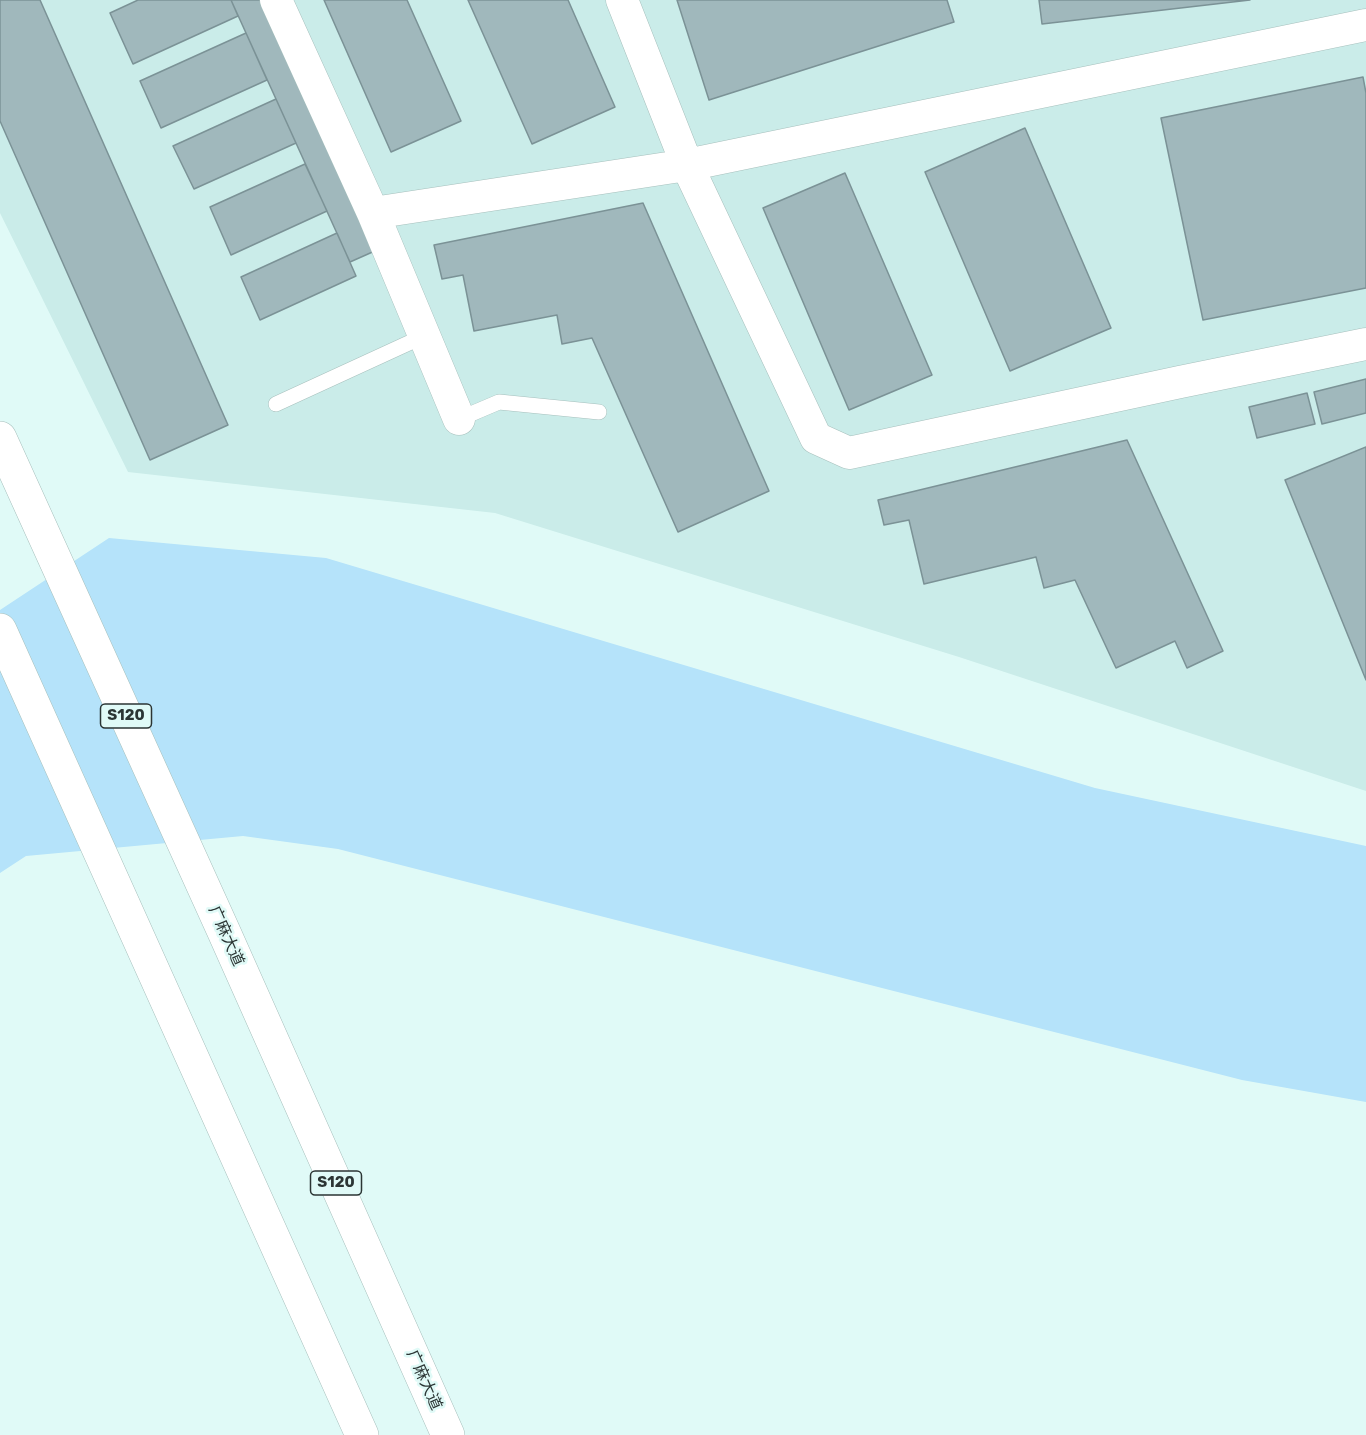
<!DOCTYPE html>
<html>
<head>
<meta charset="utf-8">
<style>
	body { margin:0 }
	canvas { display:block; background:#e0faf7 }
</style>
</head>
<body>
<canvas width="1366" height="1435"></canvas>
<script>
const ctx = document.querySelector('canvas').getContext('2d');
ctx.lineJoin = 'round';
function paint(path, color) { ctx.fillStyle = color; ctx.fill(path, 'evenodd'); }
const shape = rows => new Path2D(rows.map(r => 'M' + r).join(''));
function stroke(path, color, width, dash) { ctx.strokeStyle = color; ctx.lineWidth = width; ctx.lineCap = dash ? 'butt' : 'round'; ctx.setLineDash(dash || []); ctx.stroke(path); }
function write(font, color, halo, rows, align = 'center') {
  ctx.font = font + ' Rubik,"Noto Sans SC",sans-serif'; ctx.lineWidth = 5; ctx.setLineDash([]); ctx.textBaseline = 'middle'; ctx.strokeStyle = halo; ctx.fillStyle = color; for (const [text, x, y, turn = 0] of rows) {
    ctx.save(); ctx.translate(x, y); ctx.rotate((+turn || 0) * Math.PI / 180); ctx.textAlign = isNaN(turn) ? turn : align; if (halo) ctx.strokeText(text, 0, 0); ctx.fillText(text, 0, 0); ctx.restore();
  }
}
paint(shape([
	[0,0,1366,0,1366,791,959,657,495,513,128,472,0,213]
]), '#caece9');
paint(shape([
	[109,538,326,558,1095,788,1366,846,1366,1102,1242,1080,338,849,243,836,26,856,0,873,0,610]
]), '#b5e3fa');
const building = shape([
	[0,0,40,0,228,425,150,460,0,121,0,0],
	[138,0,231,0,238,16,133,64,110,13,138,0],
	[231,0,263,0,377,250,350,262,231,0],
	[324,0,407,0,461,121,391,152,324,0],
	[468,0,568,0,615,107,532,144,468,0],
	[677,0,947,0,954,22,709,100,677,0],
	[1039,0,1250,0,1042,24,1039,0],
	[246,33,267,80,161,128,140,81,246,33],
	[1363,77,1366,93,1366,288,1203,320,1161,118,1363,77],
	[276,99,296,143,194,189,173,146,276,99],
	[1025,128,1111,328,1010,371,925,172,1025,128],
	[305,164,327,211,231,255,210,207,305,164],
	[845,173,932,375,849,410,763,208,845,173],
	[643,203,769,491,678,532,592,338,562,344,557,315,474,331,463,275,442,279,434,245,643,203],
	[337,233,356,276,260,320,241,277,337,233],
	[1366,379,1366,413,1322,424,1314,392,1366,379],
	[1307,393,1315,424,1257,438,1249,407,1307,393],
	[1127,440,1223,651,1187,668,1175,641,1116,668,1075,580,1044,588,1036,557,924,584,909,520,884,525,878,500,1127,440],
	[1366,447,1366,680,1285,480,1366,447]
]);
paint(building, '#a0b8bc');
stroke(building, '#7b9296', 1.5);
const service = shape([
	[276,404,424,336],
	[459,419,499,402,599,412]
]);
const minor = shape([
	[276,0,373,213,459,419],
	[622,0,687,165,816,438,849,453,1180,382,1366,344],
	[373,213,687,165,1366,25]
]);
const primary = shape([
	[0,438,224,932,448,1435],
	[0,630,362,1435]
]);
stroke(service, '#a7c0bd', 16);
stroke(minor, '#a7c0bd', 33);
stroke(primary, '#a7c0bd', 34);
stroke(service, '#fff', 15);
stroke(minor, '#fff', 32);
stroke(primary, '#fff', 33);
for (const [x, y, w] of [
	[126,716,51],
	[336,1183,51]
]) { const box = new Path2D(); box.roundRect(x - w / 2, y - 12, w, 24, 4.5); ctx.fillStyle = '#e0faf7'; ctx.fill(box); stroke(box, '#2b3534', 1.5); }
write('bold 15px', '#2b3534', null, [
	["S120",126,716],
	["S120",336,1183]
]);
write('16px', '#2b3534', '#e0faf7', [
	["广麻大道",226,936,66],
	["广麻大道",424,1380,66]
]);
</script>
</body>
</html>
